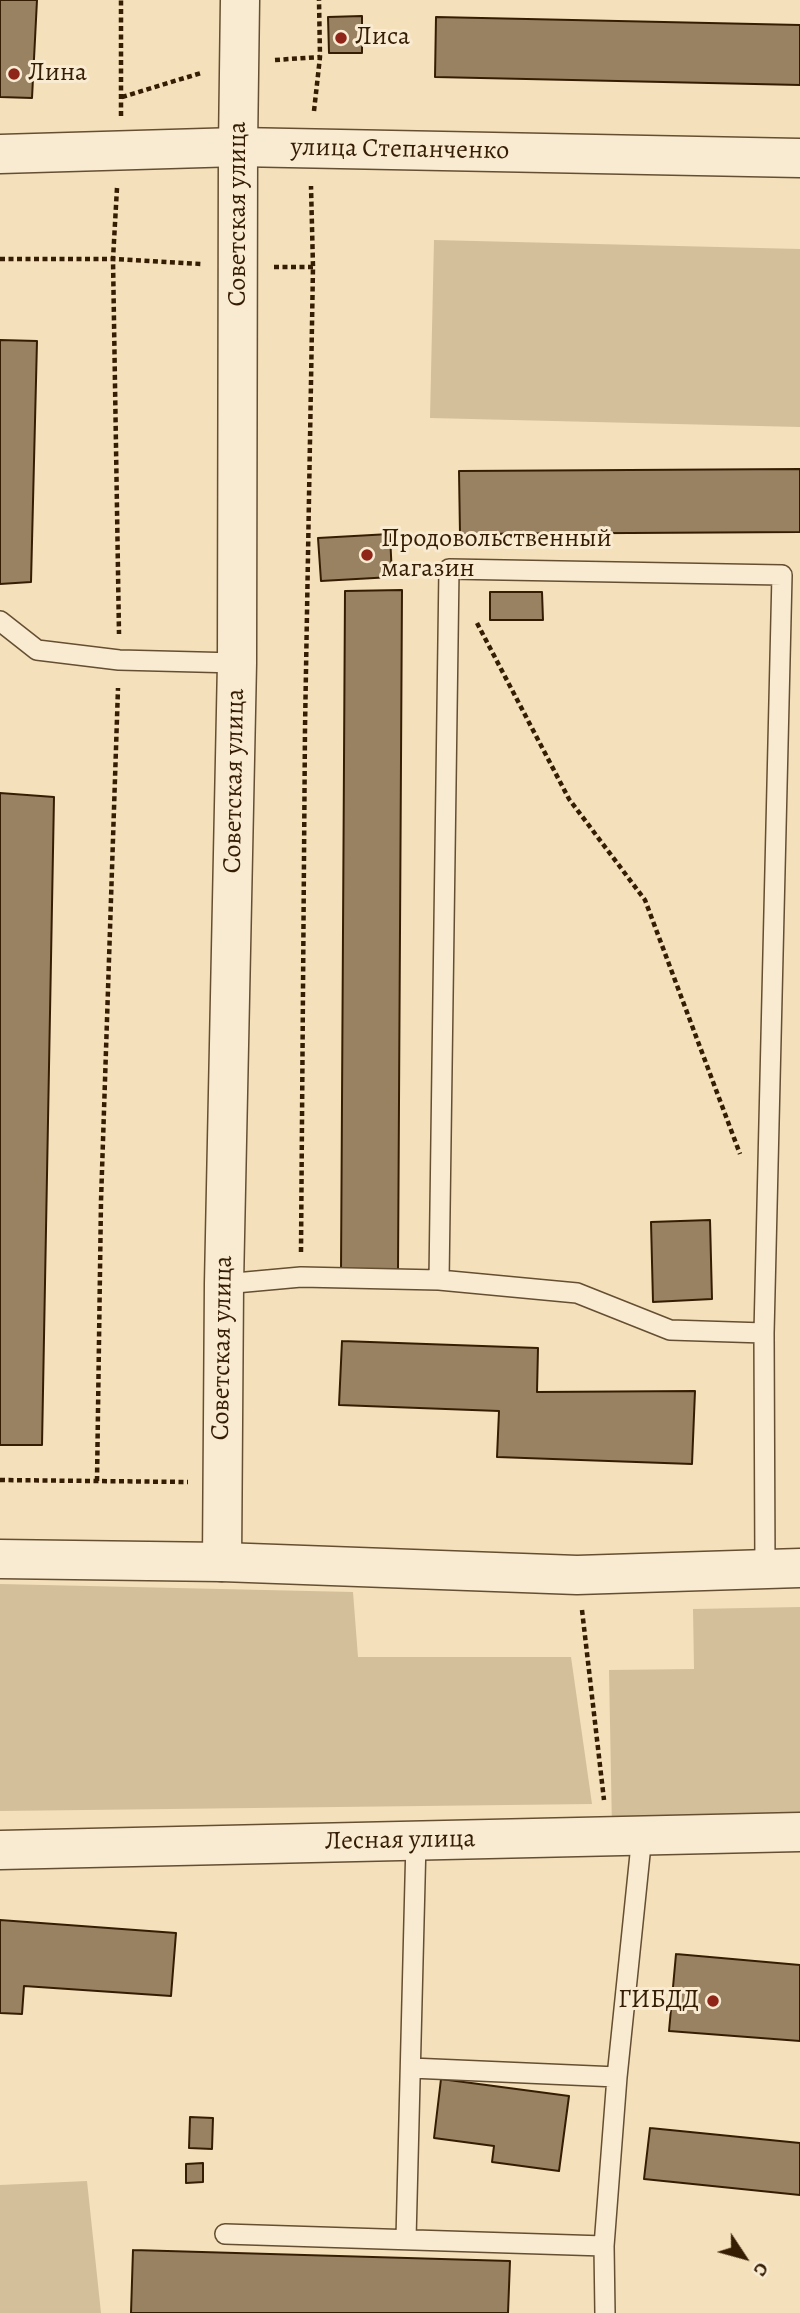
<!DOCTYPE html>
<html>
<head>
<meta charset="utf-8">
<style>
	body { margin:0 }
	#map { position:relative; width:800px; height:2313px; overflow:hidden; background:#f4e0ba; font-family:Alegreya,serif }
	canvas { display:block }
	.north { position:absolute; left:709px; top:2222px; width:70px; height:70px; -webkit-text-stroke:5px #f8ebd2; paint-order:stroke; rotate:126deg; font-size:19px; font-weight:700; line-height:28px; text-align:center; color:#351d03 }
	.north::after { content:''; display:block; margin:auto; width:24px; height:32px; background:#351d03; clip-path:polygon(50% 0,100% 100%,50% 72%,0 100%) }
</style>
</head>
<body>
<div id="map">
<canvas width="800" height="2313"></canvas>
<div class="north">С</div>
</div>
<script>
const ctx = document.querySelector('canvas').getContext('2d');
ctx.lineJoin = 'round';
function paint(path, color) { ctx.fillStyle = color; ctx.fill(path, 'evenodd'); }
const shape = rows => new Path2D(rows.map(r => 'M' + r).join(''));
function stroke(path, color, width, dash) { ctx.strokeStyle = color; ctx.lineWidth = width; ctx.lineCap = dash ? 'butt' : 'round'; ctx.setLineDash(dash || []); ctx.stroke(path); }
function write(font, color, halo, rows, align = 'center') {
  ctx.font = font + ' Alegreya,serif'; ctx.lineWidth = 6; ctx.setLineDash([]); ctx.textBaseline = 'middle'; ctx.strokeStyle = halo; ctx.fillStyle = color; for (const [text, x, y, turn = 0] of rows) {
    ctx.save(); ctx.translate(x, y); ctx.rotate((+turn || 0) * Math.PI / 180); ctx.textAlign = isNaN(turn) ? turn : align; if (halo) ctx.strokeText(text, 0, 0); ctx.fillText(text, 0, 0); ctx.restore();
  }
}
paint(shape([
	[434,240,800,249,800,427,430,418],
	[0,1584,353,1592,358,1657,571,1657,592,1804,0,1811],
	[800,1607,800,1826,612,1829,609,1670,694,1669,693,1609],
	[87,2181,101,2313,0,2313,0,2185]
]), '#d4bf9b');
const building = shape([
	[0,0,37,0,32,98,0,97,0,0],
	[362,16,362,53,329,53,328,17,362,16],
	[436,17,800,25,800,85,435,77,436,17],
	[0,340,37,341,31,582,0,584,0,340],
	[800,469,800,532,460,534,459,471,800,469],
	[390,534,392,577,321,581,318,538,390,534],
	[402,590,398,1272,341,1271,345,591,402,590],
	[490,592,542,592,543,620,490,620,490,592],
	[0,793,54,797,42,1445,0,1445,0,793],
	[710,1220,712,1299,653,1302,651,1222,710,1220],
	[342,1341,538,1348,537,1392,695,1391,692,1464,497,1457,499,1411,339,1405,342,1341],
	[0,1920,176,1933,171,1996,24,1986,22,2014,0,2013,0,1920],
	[676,1954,800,1965,800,2041,669,2031,676,1954],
	[441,2079,569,2096,559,2171,492,2162,494,2146,434,2138,441,2079],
	[190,2117,213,2118,212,2149,189,2148,190,2117],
	[650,2128,800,2143,800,2195,644,2179,650,2128],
	[203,2163,203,2182,186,2183,186,2164,203,2163],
	[133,2250,510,2261,508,2313,131,2313,133,2250]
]);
paint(building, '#988262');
stroke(building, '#351d03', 2);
const service = shape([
	[0,621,37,650,119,660,237,663],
	[224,1284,301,1277,439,1280,577,1293,670,1330,764,1333,782,575,449,569,439,1280],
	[764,1333,765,1568],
	[411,2068,617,2077],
	[225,2234,604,2246,617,2077,642,1835],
	[406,2239,416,1841],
	[604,2246,605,2313]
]);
const minor = shape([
	[0,154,238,147,800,158],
	[222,1562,577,1575,800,1568],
	[0,1850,800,1832]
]);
const tertiary = shape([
	[0,1559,222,1562,224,1284,237,663,238,147,240,0]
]);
stroke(service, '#654e31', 22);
stroke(minor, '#654e31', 41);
stroke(tertiary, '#654e31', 41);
stroke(shape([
	[275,60,320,57],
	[122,97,201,73],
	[314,111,320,57,319,0],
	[121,116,121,0],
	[117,188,113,259,119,634],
	[0,259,113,259,202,264],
	[274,267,313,267],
	[477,623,569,799,645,900,740,1154],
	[301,1252,305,728,313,267,311,186],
	[0,1480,188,1482],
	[97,1481,101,1201,118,688],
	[582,1610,604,1800]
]), '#351d03', 4.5, [5, 3.5]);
stroke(service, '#f8ebd2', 19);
stroke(minor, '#f8ebd2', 38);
stroke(tertiary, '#f8ebd2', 38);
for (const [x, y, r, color] of [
	[341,38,7,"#8f2418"],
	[14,74,7,"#8f2418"],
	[367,555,7,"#8f2418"],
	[713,2001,7,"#8f2418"]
]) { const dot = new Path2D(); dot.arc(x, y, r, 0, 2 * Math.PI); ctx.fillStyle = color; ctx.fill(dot); stroke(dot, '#f8ebd2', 2.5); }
write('26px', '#351d03', '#f8ebd2', [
	["Лиса",355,38],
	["Лина",28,74],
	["Продовольственный",381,540],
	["магазин",381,570],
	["ГИБДД",699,2001,"right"]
], 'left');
write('26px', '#351d03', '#f8ebd2', [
	["улица Степанченко",400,150,1],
	["Советская улица",239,214,-90],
	["Советская улица",235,781,-89],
	["Советская улица",223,1348,-89],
	["Лесная улица",400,1841,-1]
]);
</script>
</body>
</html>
